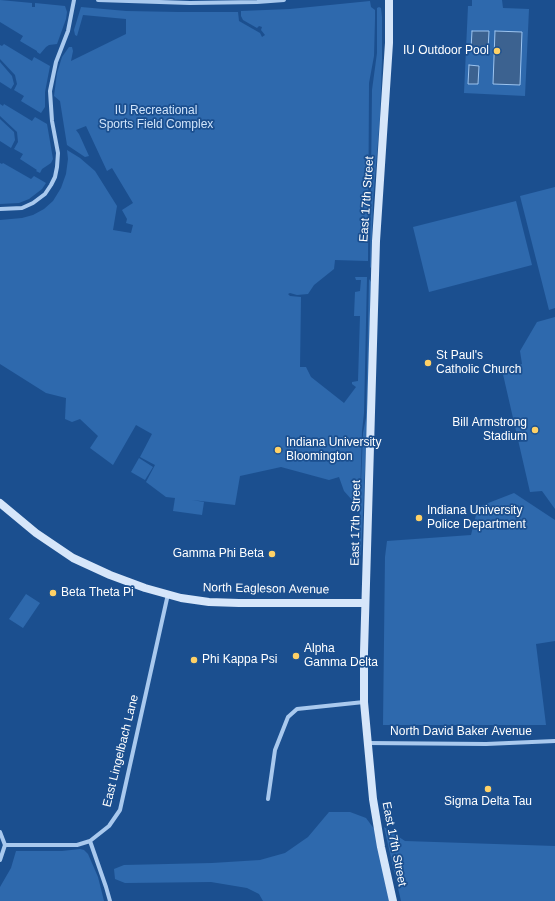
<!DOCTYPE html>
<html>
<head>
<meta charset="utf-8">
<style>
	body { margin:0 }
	canvas { display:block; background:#1b4f8f }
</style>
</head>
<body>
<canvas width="555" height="901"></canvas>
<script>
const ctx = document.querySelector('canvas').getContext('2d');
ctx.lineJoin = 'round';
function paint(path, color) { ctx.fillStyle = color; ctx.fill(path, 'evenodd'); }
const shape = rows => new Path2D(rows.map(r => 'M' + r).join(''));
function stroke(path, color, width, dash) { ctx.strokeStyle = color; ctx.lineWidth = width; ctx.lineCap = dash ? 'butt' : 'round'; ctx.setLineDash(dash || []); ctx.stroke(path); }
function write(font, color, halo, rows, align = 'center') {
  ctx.font = font + ' Arial,sans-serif'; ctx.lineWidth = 3.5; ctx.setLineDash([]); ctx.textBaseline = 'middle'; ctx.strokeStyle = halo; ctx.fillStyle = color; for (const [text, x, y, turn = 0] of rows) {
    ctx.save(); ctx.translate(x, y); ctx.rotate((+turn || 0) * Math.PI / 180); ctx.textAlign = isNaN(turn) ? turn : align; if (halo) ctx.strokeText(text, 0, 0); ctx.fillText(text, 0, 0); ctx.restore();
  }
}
paint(shape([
	[0,0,32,3,32,7,35,7,35,3,65,6,67,12,66,19,57,44,49,45,46,47,40,54,37,52,37,51,20,41,23,36,0,22],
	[472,0,502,0,503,8,529,9,525,96,464,93,468,6,472,6],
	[370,1,371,7,375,10,375,19,374,56,369,83,368,261,335,260,334,269,314,285,308,294,297,295,290,293,288,294,290,296,301,297,300,367,306,367,311,377,344,403,356,387,352,384,352,382,358,381,360,316,354,316,355,292,360,291,361,280,356,280,355,277,367,277,364,413,362,431,360,497,352,500,344,491,339,477,329,480,281,467,240,476,235,505,192,500,204,502,202,515,173,511,175,498,166,497,146,482,155,465,140,457,152,434,136,425,113,465,90,448,98,436,80,419,72,422,65,419,66,398,46,393,0,364,0,220,22,218,33,215,44,209,53,201,61,188,66,174,68,159,67,150,80,158,95,171,117,206,113,230,131,233,133,225,126,223,127,219,122,210,133,203,112,168,107,171,86,126,76,130,79,134,89,156,85,157,67,145,60,101,54,96,57,73,62,57,69,47,72,47,73,51,71,61,126,34,126,19,83,15,77,36,75,35,74,30,81,7,126,11,178,12,238,12,239,21,260,33,262,37,265,35,261,30,262,27,259,26,257,28,243,20,241,16,241,11,290,9],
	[379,7,381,8,382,17,382,60,380,117,373,202,371,267,370,268,372,90,377,53,377,8],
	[4,44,32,61,34,57,50,66,45,92,45,107,41,113,21,101,24,96,14,90,17,84,15,75,0,59,0,45,2,46],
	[0,62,12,76,14,84,11,89,0,82],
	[0,104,3,106,4,104,32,121,35,117,47,124,53,159,51,163,42,169,40,173,36,171,37,170,20,159,23,154,14,149,18,142,17,132,0,116],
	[0,119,14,132,15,140,11,148,0,141],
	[0,163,2,164,3,163,31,179,34,176,46,183,42,189,29,199,19,203,0,204],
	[555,187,555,308,549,310,520,196],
	[516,201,532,265,429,292,413,227],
	[369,279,371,282,367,427,361,555,358,558,363,433,366,418],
	[555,317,555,509,542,491,530,492,502,370,522,364,520,351,537,322],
	[139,458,153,467,145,480,131,472],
	[514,493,555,520,555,641,536,644,546,725,383,725,385,557,387,541,471,535,478,507],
	[26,594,40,603,23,628,9,619],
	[329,812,350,812,366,818,375,830,389,901,263,901,259,894,247,888,211,882,125,883,115,879,114,869,124,865,212,863,260,860,285,853,308,837],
	[384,827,405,841,555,846,555,901,401,901],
	[80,849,84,850,88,854,98,877,104,901,0,901,0,887,11,868,16,851,62,851]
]), '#2e69ad');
const water = shape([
	[472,31,489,31,488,50,471,49,472,31],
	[495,31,522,32,520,85,493,84,495,31],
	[469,65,479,66,478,84,468,84,469,65]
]);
paint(water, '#3c6290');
stroke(water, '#9cc4f0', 1);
stroke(shape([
	[98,0,190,3,257,2,284,0],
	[0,209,22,208,33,203,45,194,51,185,55,177,57,167,58,153,52,121,50,91,56,62,68,31,74,0],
	[367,743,486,744,555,741],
	[268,799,275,750,288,717,297,709,364,702],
	[0,832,5,845,77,845,90,841,109,826,120,810,168,594],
	[90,841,106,887,110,901],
	[0,860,5,845]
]), '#a9c9ee', 4);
stroke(shape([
	[389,0,389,43,376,241,364,652,364,702,373,799,381,847,393,901],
	[0,503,36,533,73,558,110,575,145,588,181,598,209,602,239,603,365,603]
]), '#d6e6fa', 8);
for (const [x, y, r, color] of [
	[497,51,4,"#ffd166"],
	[428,363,4,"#ffd166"],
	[535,430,4,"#ffd166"],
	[278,450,4,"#ffd166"],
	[419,518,4,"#ffd166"],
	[272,554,4,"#ffd166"],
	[53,593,4,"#ffd166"],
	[296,656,4,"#ffd166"],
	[194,660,4,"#ffd166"],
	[488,789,4,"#ffd166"]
]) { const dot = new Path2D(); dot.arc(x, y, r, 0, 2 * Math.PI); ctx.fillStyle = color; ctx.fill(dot); stroke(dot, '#1b4f8f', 1.5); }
write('12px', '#fff', '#1b4f8f', [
	["IU Outdoor Pool",489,51,"right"],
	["St Paul's",436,356],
	["Catholic Church",436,370],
	["Bill Armstrong",527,423,"right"],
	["Stadium",527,437,"right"],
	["Indiana University",286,443],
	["Bloomington",286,457],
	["Indiana University",427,511],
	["Police Department",427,525],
	["Gamma Phi Beta",264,554,"right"],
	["Beta Theta Pi",61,593],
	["Alpha",304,649],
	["Gamma Delta",304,663],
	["Phi Kappa Psi",202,660],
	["Sigma Delta Tau",488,802,"center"]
], 'left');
write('12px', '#cfe3fa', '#1b4f8f', [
	["IU Recreational",156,111],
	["Sports Field Complex",156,125]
]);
write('12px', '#fff', '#1b4f8f', [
	["East 17th Street",367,199,-86],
	["East 17th Street",356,523,-89],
	["North Eagleson Avenue",266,589,1],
	["North David Baker Avenue",461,732],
	["East Lingelbach Lane",121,751,-76],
	["East 17th Street",394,844,79]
]);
</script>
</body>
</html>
